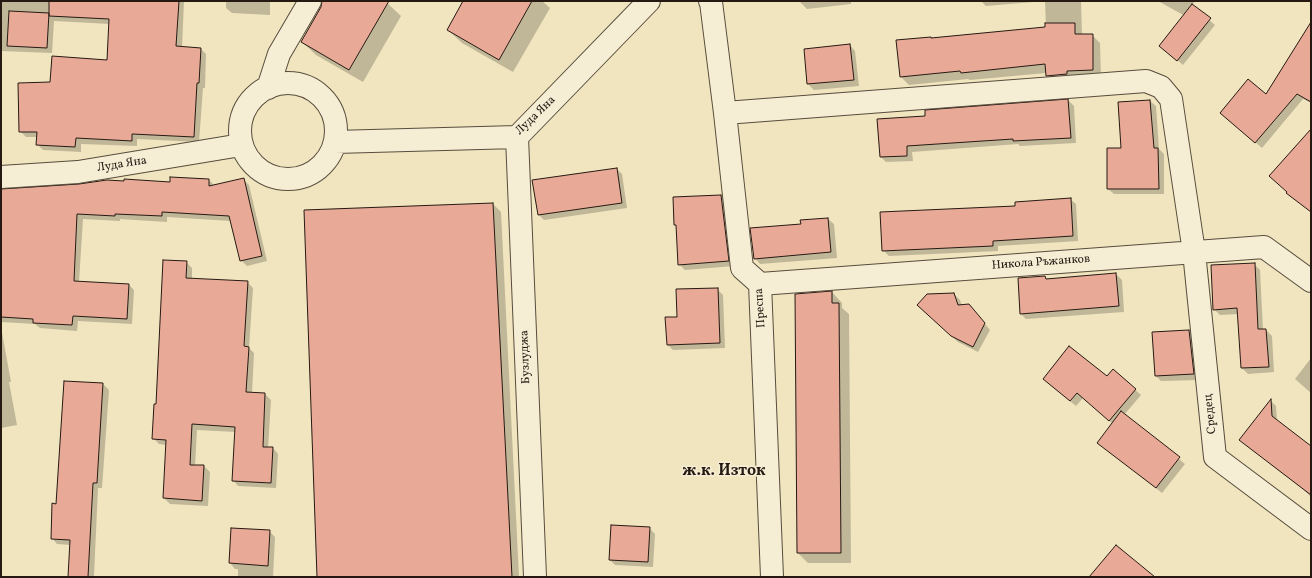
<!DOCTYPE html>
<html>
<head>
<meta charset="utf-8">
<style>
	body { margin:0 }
	#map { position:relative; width:1312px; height:578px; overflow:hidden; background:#f0e5be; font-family:Vollkorn,serif }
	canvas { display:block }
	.frame { position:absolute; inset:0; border:2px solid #261912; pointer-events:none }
</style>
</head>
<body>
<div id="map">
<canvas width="1312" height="578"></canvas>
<div class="frame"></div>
</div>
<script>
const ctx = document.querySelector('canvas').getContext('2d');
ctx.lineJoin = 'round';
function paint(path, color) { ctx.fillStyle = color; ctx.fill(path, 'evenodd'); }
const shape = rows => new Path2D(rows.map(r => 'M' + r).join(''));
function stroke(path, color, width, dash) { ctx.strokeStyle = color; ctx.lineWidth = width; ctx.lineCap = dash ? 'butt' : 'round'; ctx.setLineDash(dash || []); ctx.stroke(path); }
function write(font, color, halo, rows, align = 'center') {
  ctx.font = font + ' Vollkorn,serif'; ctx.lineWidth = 3; ctx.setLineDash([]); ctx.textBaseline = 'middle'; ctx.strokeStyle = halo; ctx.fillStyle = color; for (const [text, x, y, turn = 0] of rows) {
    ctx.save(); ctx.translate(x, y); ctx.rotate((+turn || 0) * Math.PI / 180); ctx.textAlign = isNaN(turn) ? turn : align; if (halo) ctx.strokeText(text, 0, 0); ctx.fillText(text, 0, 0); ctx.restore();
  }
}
paint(shape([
	[1,1,184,1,182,48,201,49,206,54,205,88,203,88,199,142,137,139,137,146,81,144,81,152,43,150,37,144,37,137,26,137,20,131,51,83,108,61,110,24,54,21,52,53,1,51],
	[226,1,270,1,270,15,232,13,226,8],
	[323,1,385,1,401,16,363,82,316,55,302,42,322,8],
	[464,1,542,1,550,8,513,72,462,43,448,30],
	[799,1,859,1,851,2,851,4,807,9],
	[981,1,1081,1,1082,35,1092,35,1100,43,1101,78,1054,84,1047,76,1046,73,970,80,968,79,909,85,901,77,1046,28,1045,1,986,6],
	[1158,1,1195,1,1192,5,1215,25,1183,65,1161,46,1185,16],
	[1311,25,1311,103,1303,99,1262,148,1227,118,1266,96],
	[850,45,855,51,859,86,814,90,808,84,805,50],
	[1068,100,1074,106,1076,143,1020,146,1018,144,912,152,913,161,886,162,881,157,926,117],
	[1150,101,1156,106,1159,149,1164,154,1164,194,1114,194,1108,189],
	[1311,131,1311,212,1287,193],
	[617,169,622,174,627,208,544,220,539,215],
	[243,179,249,185,267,261,247,266,241,260,231,221,167,217,167,222,120,219,120,221,83,219,79,282,129,285,134,290,132,324,78,321,77,331,40,328,35,324,1,322,1,190,209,180,215,186],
	[721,196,727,202,734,266,685,270,679,264,677,227,675,225],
	[1070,199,1076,204,1078,241,998,246,998,251,889,256,883,250,1016,207],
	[493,204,501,212,519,577,318,577],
	[828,219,834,224,837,258,760,264,755,258,802,225],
	[186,262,192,268,192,279,247,282,253,288,249,348,254,353,252,393,265,394,271,400,268,448,273,448,278,454,276,488,238,486,233,480,236,432,197,430,195,466,204,466,210,472,208,506,170,504,164,498,167,445,159,444,153,438,157,405],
	[1254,264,1260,270,1263,330,1266,330,1272,336,1274,372,1248,374,1242,368,1239,314,1220,315,1214,309],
	[1116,274,1122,280,1124,312,1026,319,1021,314,1045,277,1048,280],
	[717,289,723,295,725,348,673,350,668,345,678,318],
	[832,292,842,303,842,308,849,314,851,563,808,563,798,553],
	[954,294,960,300,962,306,969,305,990,330,978,352,958,342,924,311],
	[1,327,11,382,9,382,17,425,1,428],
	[1189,331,1195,337,1199,380,1161,381,1156,376],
	[1311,358,1311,393,1295,379],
	[1113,370,1141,395,1124,415,1185,464,1162,493,1098,443,1113,424,1083,398,1076,406,1050,385,1107,377],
	[103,384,109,390,102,488,98,488,94,576,108,577,69,577,71,545,57,544,52,538,57,505],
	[1271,401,1276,406,1277,421,1311,447,1311,497,1305,491,1246,445],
	[649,528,655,534,653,567,615,565,610,560],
	[269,531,275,537,273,577,238,577,238,569,235,569,230,563]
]), '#0003');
const building = shape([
	[49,1,179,1,176,46,201,48,199,83,197,83,194,137,132,134,132,141,76,138,75,147,36,145,37,132,19,132,18,83,50,82,52,56,107,60,109,19,49,16,49,1],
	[322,1,389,1,349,70,301,42,321,7,322,1],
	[463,1,532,1,499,60,447,30,463,1],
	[1192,4,1211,18,1177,61,1159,46,1192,4],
	[9,11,49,13,47,48,7,46,9,11],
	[1311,22,1311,102,1297,94,1255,143,1220,113,1248,79,1266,94,1311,22],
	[1045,23,1075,23,1075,34,1093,34,1093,70,1067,71,1067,74,1046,76,1045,64,961,73,960,71,900,77,896,40,931,37,931,38,1045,27,1045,23],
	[850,44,854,80,807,84,804,49,850,44],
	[1068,99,1071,138,1013,141,1013,139,907,146,907,156,880,157,877,119,925,116,925,110,1068,99],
	[1150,100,1154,148,1158,148,1159,189,1107,189,1107,148,1121,148,1118,102,1150,100],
	[1311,129,1311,212,1286,193,1287,192,1269,176,1311,129],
	[617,168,622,203,538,215,532,180,617,168],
	[170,177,209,179,209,186,244,178,262,256,240,261,229,216,162,212,162,216,115,214,115,216,77,214,74,281,129,284,127,319,73,316,72,325,33,323,33,319,1,317,1,189,79,184,107,180,124,181,124,179,170,182,170,177],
	[721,195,729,261,678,265,676,225,674,225,673,197,721,195],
	[1071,198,1073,236,993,241,993,246,882,251,880,212,1015,206,1015,202,1071,198],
	[493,203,512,577,317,577,304,210,493,203],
	[828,218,831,252,754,259,750,228,801,224,800,220,828,218],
	[163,260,187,261,186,278,248,281,244,346,249,347,246,392,265,393,263,447,273,447,271,483,232,481,235,427,192,424,190,465,204,465,202,501,163,498,166,440,152,439,154,404,156,404,163,260],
	[1255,263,1258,329,1266,329,1269,367,1241,368,1237,308,1213,310,1211,265,1255,263],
	[1116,273,1119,306,1020,314,1018,278,1045,276,1046,279,1116,273],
	[718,288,720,343,667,345,665,317,677,317,676,289,718,288],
	[832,291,832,303,839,303,841,553,797,553,795,294,832,291],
	[954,293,958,305,969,304,985,323,973,347,951,336,917,305,927,294,954,293],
	[1189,330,1194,374,1155,376,1152,332,1189,330],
	[1069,346,1107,376,1113,369,1136,389,1109,421,1077,393,1070,401,1043,379,1069,346],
	[64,381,103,383,97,483,93,483,88,577,68,577,70,540,51,539,52,503,56,504,64,381],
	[1271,399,1272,416,1311,446,1311,495,1239,440,1271,399],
	[1121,411,1180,457,1156,488,1097,443,1121,411],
	[611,525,650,527,648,562,609,560,611,525],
	[231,528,270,530,268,566,229,563,231,528],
	[1116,545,1155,577,1089,577,1116,545]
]);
paint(building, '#e8aa97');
stroke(building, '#261912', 1);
const street = shape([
	[710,1,711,2,725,113,742,268,760,284,772,577],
	'240 131a48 48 0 1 1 96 0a48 48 0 1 1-96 0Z',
	[268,88,279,54,310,1],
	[725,113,1146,81,1161,87,1171,99,1194,252,1215,457,1311,529],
	[517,137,535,577],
	[335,142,517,137,649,1],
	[1,177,78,172,241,145],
	[760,284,1264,247,1311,281]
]);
stroke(street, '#584c3d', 24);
stroke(street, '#f5eed5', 22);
write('12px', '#261912', '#f5eed5', [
	["Луда Яна",536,116,-44],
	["Луда Яна",122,165,-9],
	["Никола Ръжанков",1041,263,-4],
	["Преспа",761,308,-94],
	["Бузлуджа",526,357,-92],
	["Средец",1211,414,-96]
]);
write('bold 16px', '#261912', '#f5eed5', [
	["ж.к. Изток",724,472]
]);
</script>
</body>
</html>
